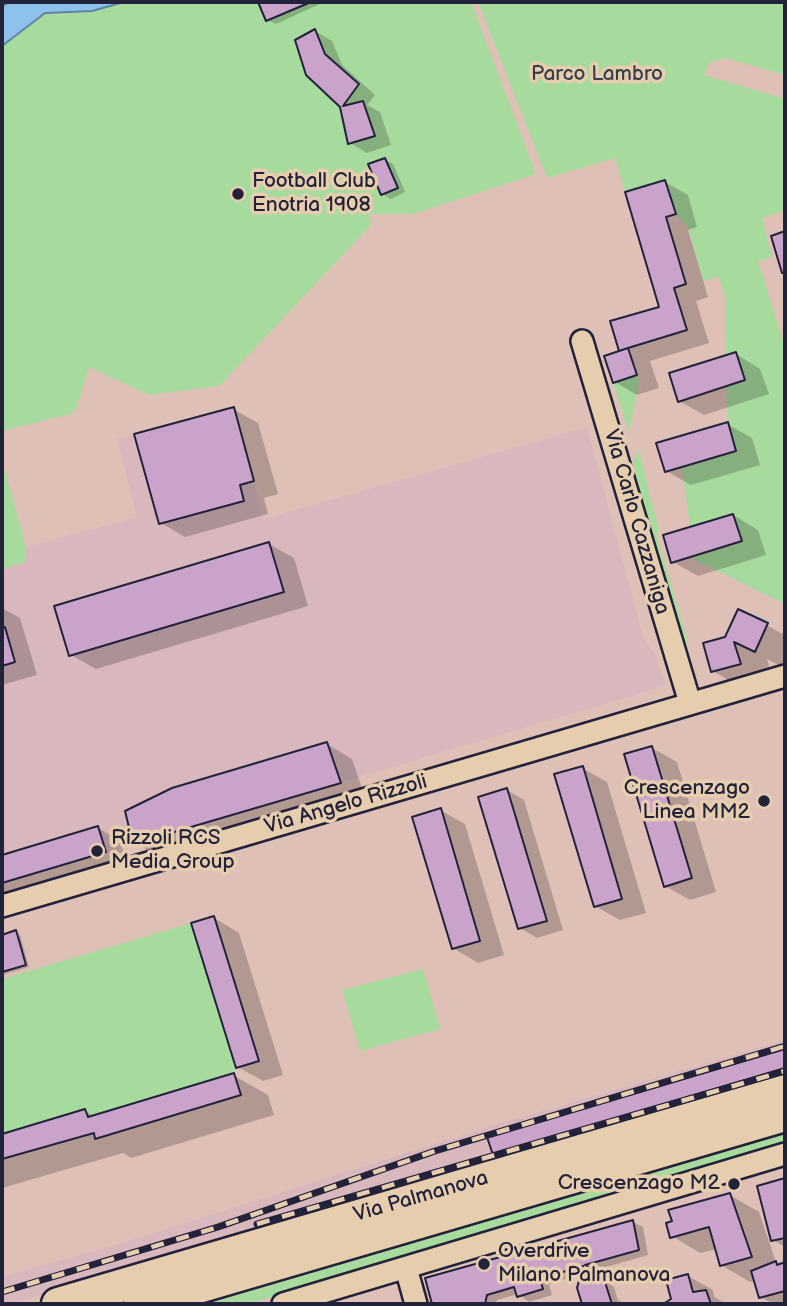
<!DOCTYPE html>
<html>
<head>
<meta charset="utf-8">
<style>
	body { margin:0 }
	#map { position:relative; width:787px; height:1306px; overflow:hidden; background:#dec0b7; font-family:"Balsamiq Sans",sans-serif }
	canvas { display:block }
	.frame { position:absolute; inset:0; border:4px solid #22223b; pointer-events:none }
</style>
</head>
<body>
<div id="map">
<canvas width="787" height="1306"></canvas>
<div class="frame"></div>
</div>
<script>
const ctx = document.querySelector('canvas').getContext('2d');
ctx.lineJoin = 'round';
function paint(path, color) { ctx.fillStyle = color; ctx.fill(path, 'evenodd'); }
const shape = rows => new Path2D(rows.map(r => 'M' + r).join(''));
function stroke(path, color, width, dash) { ctx.strokeStyle = color; ctx.lineWidth = width; ctx.lineCap = dash ? 'butt' : 'round'; ctx.setLineDash(dash || []); ctx.stroke(path); }
function write(font, color, halo, rows, align = 'center') {
  ctx.font = font + ' "Balsamiq Sans",sans-serif'; ctx.lineWidth = 7; ctx.setLineDash([]); ctx.textBaseline = 'middle'; ctx.strokeStyle = halo; ctx.fillStyle = color; for (const [text, x, y, turn = 0] of rows) {
    ctx.save(); ctx.translate(x, y); ctx.rotate((+turn || 0) * Math.PI / 180); ctx.textAlign = isNaN(turn) ? turn : align; if (halo) ctx.strokeText(text, 0, 0); ctx.fillText(text, 0, 0); ctx.restore();
  }
}
paint(shape([
	[234,407,264,519,587,427,643,637,657,658,665,686,2,883,2,569,26,562,26,547,137,517,117,439],
	[785,1040,785,1077,11,1304,2,1304,2,1277,119,1244,485,1128]
]), '#d8b7bd');
paint(shape([
	[124,2,471,2,536,174,413,214,369,214,371,225,219,386,149,395,89,367,76,409,70,414,2,431,2,46,45,13,92,11],
	[478,2,785,2,785,75,725,58,709,63,704,75,785,99,785,210,762,218,772,257,758,261,785,347,785,604,695,560,693,556,742,541,733,514,690,527,682,467,736,451,728,422,726,386,745,380,725,356,726,301,719,277,703,281,688,228,676,214,665,180,625,192,615,158,547,178],
	[637,375,639,382,629,432,613,383],
	[639,450,659,530,657,536,688,643,681,645,629,470],
	[2,460,26,547,26,562,2,569],
	[191,923,236,1068,234,1073,88,1117,85,1109,2,1134,2,979],
	[423,969,440,1029,360,1051,342,990],
	[785,1130,785,1146,247,1304,191,1304]
]), '#a7db9d');
const water = shape([
	[10,2,124,2,92,11,45,13,2,46,2,6,10,2]
]);
paint(water, '#8dc2eb');
stroke(water, '#6282a5', 2);
paint(shape([
	[267,2,324,2,276,24,267,20,261,4],
	[315,31,332,41,342,65,375,95,367,105,380,112,391,145,367,153,350,143,342,106],
	[385,159,393,164,405,192,391,199,382,194],
	[665,182,688,195,697,227,688,230,708,297,696,301,709,343,650,361,659,388,637,395,615,382,624,351,662,308],
	[736,354,760,369,769,394,704,415,679,401],
	[233,409,258,423,278,494,264,498,268,514,185,537,161,523],
	[727,424,752,438,760,465,691,485,666,471],
	[733,515,758,530,766,555,698,576,673,562],
	[269,544,294,558,308,606,96,669,71,655],
	[2,608,20,618,37,675,2,685],
	[739,611,785,635,785,668,767,659,774,683,747,691,713,671],
	[327,744,352,759,365,797,160,857,135,843],
	[652,748,677,762,716,892,690,900,665,886],
	[582,768,607,782,646,913,620,920,595,906],
	[507,790,524,800,563,930,537,938,520,928],
	[440,810,465,824,504,955,478,963,453,948],
	[98,828,120,841,127,865,2,902,2,856],
	[214,918,239,933,283,1075,263,1081,238,1067],
	[16,932,20,935,29,967,2,975,2,936],
	[785,1051,785,1071,498,1156,494,1154,489,1138],
	[233,1075,268,1095,274,1115,131,1158,123,1153,2,1188,2,1136,85,1111,96,1117],
	[785,1180,785,1247,773,1240,759,1187],
	[730,1195,759,1212,777,1265,785,1263,785,1304,773,1304,761,1297,756,1280,750,1282,721,1265,717,1249,700,1253,672,1236],
	[633,1222,643,1227,648,1255,592,1271,614,1287,618,1300,625,1304,584,1304,579,1288,583,1274,549,1284,552,1295,529,1302,518,1294,497,1300,495,1304,434,1304,427,1279],
	[688,1276,713,1290,714,1297,727,1304,659,1304,673,1299]
]), '#0003');
const building = shape([
	[258,2,311,2,266,21,258,2],
	[315,29,325,54,359,84,343,106,363,101,375,136,348,144,340,107,306,75,295,40,315,29],
	[385,158,398,188,381,195,368,164,385,158],
	[665,180,676,214,666,217,686,284,674,288,687,330,628,348,637,375,613,383,604,356,628,348,619,351,610,321,659,307,625,192,665,180],
	[785,231,785,273,782,273,771,236,785,231],
	[736,352,745,380,678,402,669,373,736,352],
	[234,407,254,481,240,485,244,501,159,524,134,434,234,407],
	[728,422,736,451,665,472,656,443,728,422],
	[733,514,742,541,671,563,663,535,733,514],
	[269,542,284,592,69,656,54,606,269,542],
	[738,609,768,623,755,652,734,642,741,664,711,672,703,643,725,637,738,609],
	[2,627,5,627,15,662,2,666,2,627],
	[327,742,341,783,133,844,125,811,172,788,327,742],
	[652,746,692,878,664,887,624,754,652,746],
	[583,766,622,899,594,907,554,774,583,766],
	[507,788,547,921,518,929,478,797,507,788],
	[441,808,480,941,452,949,412,817,441,808],
	[98,826,106,852,2,883,2,855,98,826],
	[214,916,259,1061,236,1068,191,923,214,916],
	[16,930,26,965,2,972,2,935,16,930],
	[785,1049,785,1068,493,1155,487,1137,785,1049],
	[234,1073,241,1095,95,1139,94,1133,2,1159,2,1134,85,1109,88,1117,234,1073],
	[785,1178,785,1238,771,1241,757,1186,785,1178],
	[730,1193,752,1257,720,1266,709,1227,670,1238,666,1223,672,1221,668,1210,730,1193],
	[633,1220,639,1250,585,1265,604,1279,612,1304,582,1304,577,1288,583,1266,540,1279,543,1289,517,1297,514,1287,487,1295,485,1304,432,1304,425,1278,633,1220],
	[776,1261,777,1265,785,1262,785,1291,759,1298,751,1271,776,1261],
	[688,1274,693,1292,706,1290,711,1304,663,1304,671,1299,666,1280,688,1274]
]);
paint(building, '#caa3cb');
stroke(building, '#22223b', 2);
const minor = shape([
	[582,341,690,703],
	[2,906,785,676],
	[406,1268,416,1304],
	[283,1304,785,1154]
]);
const highway = shape([
	[58,1304,785,1091],
	[140,1304,785,1115]
]);
stroke(minor, '#22223b', 26);
stroke(highway, '#22223b', 37);
stroke(minor, '#e6cdae', 21);
stroke(highway, '#e6cdae', 32);
const rail = shape([
	[257,1224,785,1071],
	[2,1292,218,1227,435,1151,785,1046]
]);
stroke(rail, '#22223b', 7);
stroke(rail, '#e6cdae', 4.5, [13]);
for (const [x, y, r, color] of [
	[238,194,7,"#22223b"],
	[764,801,7,"#22223b"],
	[97,851,7,"#22223b"],
	[734,1184,7,"#22223b"],
	[484,1264,7,"#22223b"]
]) { const dot = new Path2D(); dot.arc(x, y, r, 0, 2 * Math.PI); ctx.fillStyle = color; ctx.fill(dot); stroke(dot, '#e6cdae', 2.5); }
write('21px', '#363e4a', '#e6cdae', [
	["Parco Lambro",597,75]
]);
write('21px', '#22223b', '#e6cdae', [
	["Football Club",252,182],
	["Enotria 1908",252,206],
	["Crescenzago",750,789,"right"],
	["Linea MM2",750,813,"right"],
	["Rizzoli RCS",111,839],
	["Media Group",111,863],
	["Crescenzago M2",720,1184,"right"],
	["Overdrive",498,1252],
	["Milano Palmanova",498,1276]
], 'left');
write('21px', '#22223b', '#e6cdae', [
	["Via Carlo Cazzaniga",636,522,74],
	["Via Angelo Rizzoli",346,805,-16],
	["Via Palmanova",421,1197,-16]
]);
</script>
</body>
</html>
